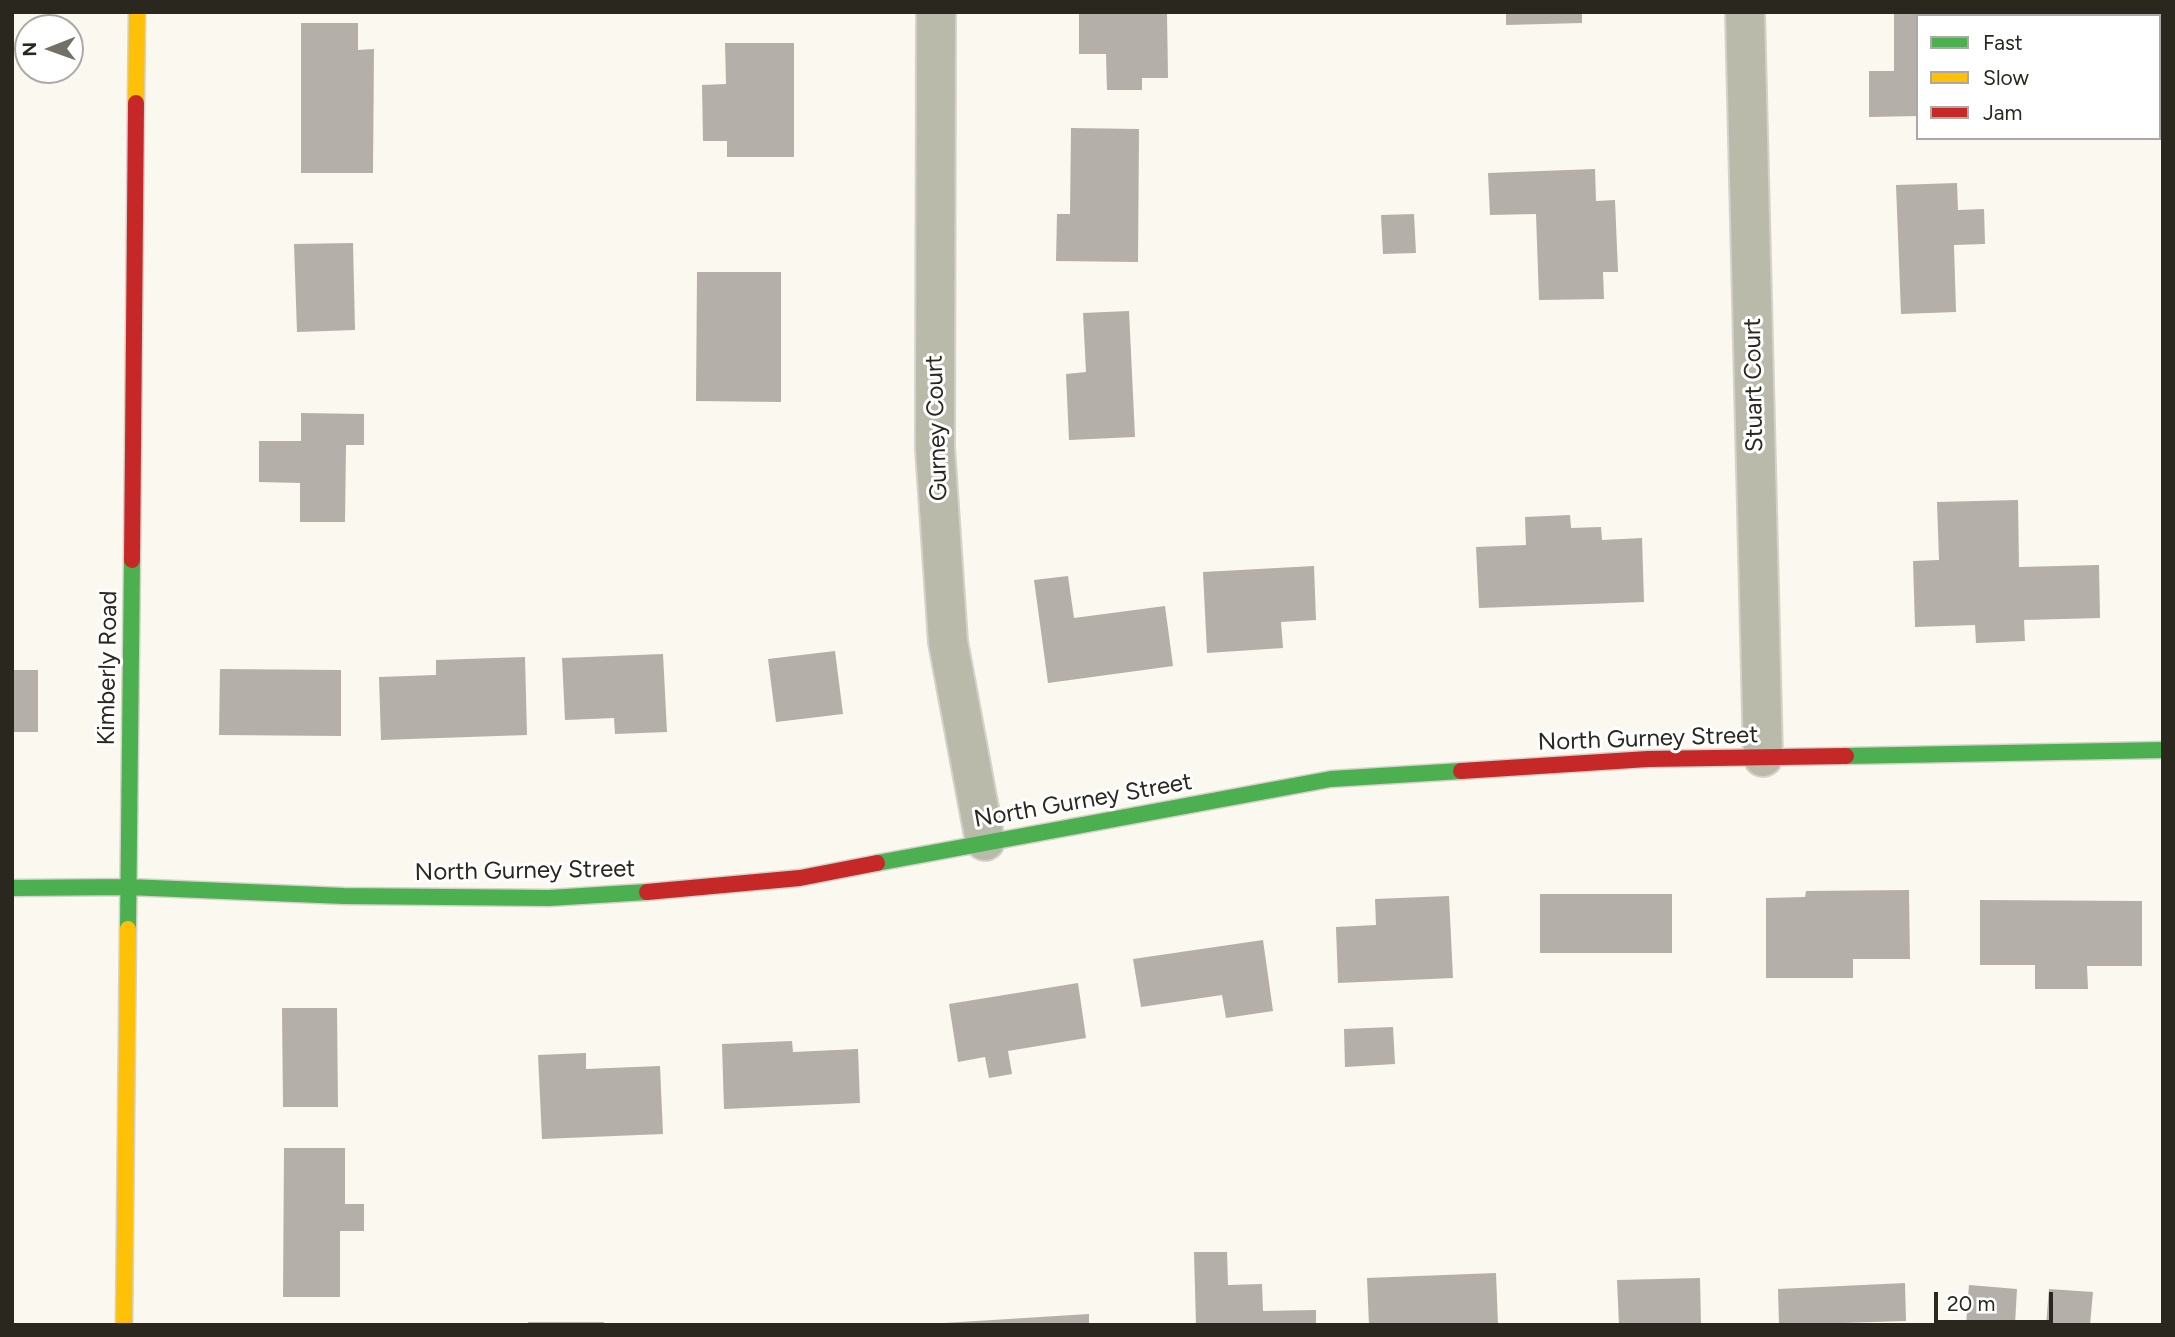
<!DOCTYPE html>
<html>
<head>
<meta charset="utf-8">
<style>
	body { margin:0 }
	#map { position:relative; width:2175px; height:1337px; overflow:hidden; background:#fbf8f0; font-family:Figtree,sans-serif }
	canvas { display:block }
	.frame { position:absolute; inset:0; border:14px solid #2a271f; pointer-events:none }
	.legend { position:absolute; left:1916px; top:14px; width:245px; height:126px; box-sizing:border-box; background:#fff; border:2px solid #aaa9a5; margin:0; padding:9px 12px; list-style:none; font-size:21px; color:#2a271f }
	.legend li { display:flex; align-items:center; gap:14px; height:35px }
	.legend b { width:35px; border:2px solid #aaa9a5 }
	.north { position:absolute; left:14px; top:14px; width:70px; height:70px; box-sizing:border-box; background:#fff; border:2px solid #aaa9a5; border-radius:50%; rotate:269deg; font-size:19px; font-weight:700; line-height:28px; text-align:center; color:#2a271f }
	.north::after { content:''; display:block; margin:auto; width:24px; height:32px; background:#737068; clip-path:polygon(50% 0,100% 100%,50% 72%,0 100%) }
	.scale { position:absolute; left:1934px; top:1292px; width:119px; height:32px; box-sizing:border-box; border:4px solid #2a271f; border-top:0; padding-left:9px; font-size:21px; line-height:24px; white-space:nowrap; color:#2a271f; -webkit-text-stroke:5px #fff; paint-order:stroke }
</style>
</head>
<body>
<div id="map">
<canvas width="2175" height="1337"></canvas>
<div class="frame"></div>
<ul class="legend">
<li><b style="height:9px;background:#4caf50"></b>Fast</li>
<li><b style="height:9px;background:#ffc107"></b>Slow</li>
<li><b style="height:9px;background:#c62828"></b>Jam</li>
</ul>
<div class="north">N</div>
<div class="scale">20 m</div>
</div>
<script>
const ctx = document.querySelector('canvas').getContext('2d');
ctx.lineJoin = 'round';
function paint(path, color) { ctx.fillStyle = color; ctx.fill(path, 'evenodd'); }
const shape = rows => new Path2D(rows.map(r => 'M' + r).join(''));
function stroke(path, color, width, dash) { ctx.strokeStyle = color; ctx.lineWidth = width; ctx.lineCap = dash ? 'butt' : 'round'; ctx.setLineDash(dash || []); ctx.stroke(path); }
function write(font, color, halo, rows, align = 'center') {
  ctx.font = font + ' Figtree,sans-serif'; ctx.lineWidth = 6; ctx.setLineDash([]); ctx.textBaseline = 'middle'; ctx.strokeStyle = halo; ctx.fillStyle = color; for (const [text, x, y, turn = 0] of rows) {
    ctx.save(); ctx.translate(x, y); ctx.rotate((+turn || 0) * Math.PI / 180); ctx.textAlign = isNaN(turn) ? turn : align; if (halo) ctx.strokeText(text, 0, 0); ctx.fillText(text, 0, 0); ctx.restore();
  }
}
paint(shape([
	[1079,12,1167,12,1168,78,1142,78,1142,90,1107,90,1106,54,1079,54],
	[1506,12,1582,12,1582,23,1506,25],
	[1894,12,1976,12,1976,16,1918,16,1918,116,1869,117,1869,71,1894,71],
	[301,23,358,23,358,50,374,49,373,173,301,173],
	[725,43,794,43,794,157,727,157,727,141,703,141,702,85,726,84],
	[1071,128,1139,129,1138,262,1056,261,1057,214,1070,214],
	[1595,169,1596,201,1615,200,1618,272,1603,272,1604,299,1539,300,1536,214,1490,215,1488,173],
	[1957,183,1958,210,1984,209,1985,244,1954,245,1956,312,1901,314,1896,185],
	[1414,214,1416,253,1383,254,1381,215],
	[353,243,355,330,297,332,294,244],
	[697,272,781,272,781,402,696,401],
	[1129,311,1135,437,1069,440,1066,374,1086,372,1083,313],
	[301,413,364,414,364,445,346,445,345,522,300,522,300,483,259,482,259,441,301,441],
	[2018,500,2019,567,2099,565,2100,618,2024,620,2025,641,1976,643,1975,625,1915,627,1913,561,1939,560,1937,502],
	[1570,515,1571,528,1601,527,1602,540,1642,538,1644,602,1479,608,1476,547,1526,545,1525,517],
	[1314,566,1316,620,1281,622,1283,648,1207,653,1203,572],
	[1068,576,1074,618,1165,606,1173,666,1048,683,1034,580],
	[835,651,843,714,776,722,768,659],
	[663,654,667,732,615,734,614,718,565,720,562,658],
	[525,657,527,735,381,740,379,677,436,675,436,660],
	[220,669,341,670,341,736,219,735],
	[12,670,38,670,38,732,12,732],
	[1909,890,1910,959,1853,959,1853,978,1766,978,1766,898,1805,897,1806,891],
	[1540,894,1672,894,1672,953,1540,953],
	[1449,896,1453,978,1338,983,1336,927,1376,925,1375,899],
	[1980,900,2142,901,2142,966,2087,966,2088,989,2035,989,2035,965,1980,965],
	[1263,940,1273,1011,1226,1018,1222,995,1141,1007,1133,959],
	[1078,983,1086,1038,1008,1051,1012,1074,989,1078,985,1057,958,1062,949,1004],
	[282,1008,337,1008,338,1107,283,1107],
	[1393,1027,1395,1064,1345,1067,1344,1029],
	[792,1041,793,1052,858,1049,860,1103,724,1109,722,1044],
	[586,1053,586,1069,660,1066,663,1134,542,1139,538,1055],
	[284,1148,345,1148,345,1204,364,1204,364,1231,340,1231,340,1297,283,1297],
	[1194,1252,1227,1252,1228,1285,1262,1284,1263,1311,1316,1310,1316,1325,1196,1325],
	[1496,1273,1498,1325,1369,1325,1367,1278],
	[1700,1278,1701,1325,1619,1325,1617,1280],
	[1905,1283,1906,1321,1779,1325,1778,1289],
	[1969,1285,2017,1289,2015,1325,1966,1325],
	[2049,1289,2093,1292,2090,1325,2046,1325],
	[1089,1314,1089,1325,944,1325,944,1323],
	[528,1322,604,1322,604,1325,528,1325]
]), '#b4afa8');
const street = shape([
	[936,12,935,448,948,642,985,841],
	[1745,12,1763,757]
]);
const fast = shape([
	[1846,756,2163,750],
	[877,863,1331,779,1461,771],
	[12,888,128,887,344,896,549,898,647,892],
	[128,929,132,560]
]);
const slow = shape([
	[136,103,137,12],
	[124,1325,128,929]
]);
const jam = shape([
	[132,560,136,103],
	[1461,771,1648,759,1846,756],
	[647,892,800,878,877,863]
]);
stroke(street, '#d5d2cb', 42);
stroke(fast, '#d5d2cb', 19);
stroke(slow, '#d5d2cb', 19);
stroke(jam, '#d5d2cb', 19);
stroke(street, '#babaab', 38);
stroke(fast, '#4caf50', 16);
stroke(slow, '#ffc107', 16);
stroke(jam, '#c62828', 16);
write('24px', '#2a271f', '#fff', [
	["Stuart Court",1754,385,-91],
	["Gurney Court",937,428,-92],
	["Kimberly Road",108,668,-89],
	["North Gurney Street",1648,739,-2],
	["North Gurney Street",1083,801,-10],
	["North Gurney Street",525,871,-1]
]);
</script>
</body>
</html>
